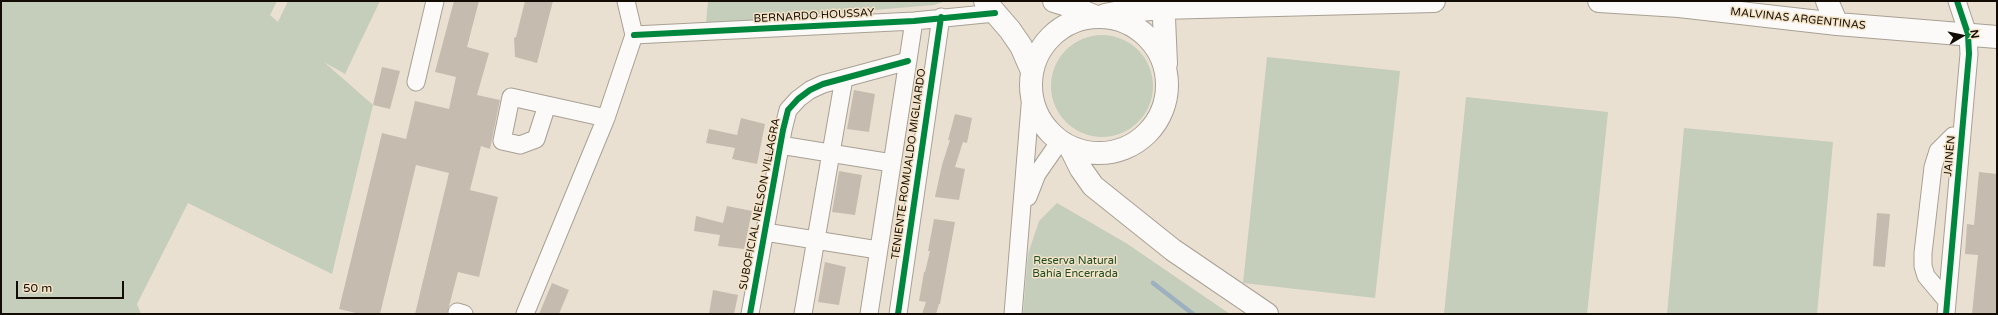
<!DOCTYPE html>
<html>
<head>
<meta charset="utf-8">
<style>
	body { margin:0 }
	#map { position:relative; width:1998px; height:315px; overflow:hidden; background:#eae0d2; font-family:"Varela Round",sans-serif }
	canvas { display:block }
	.frame { position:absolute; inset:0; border:2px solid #120c04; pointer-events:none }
	.north { position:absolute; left:1942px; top:16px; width:40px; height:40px; -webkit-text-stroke:3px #f4e3c7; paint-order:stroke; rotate:81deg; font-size:11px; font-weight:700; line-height:16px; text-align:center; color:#120c04 }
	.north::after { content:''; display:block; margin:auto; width:14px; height:18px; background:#120c04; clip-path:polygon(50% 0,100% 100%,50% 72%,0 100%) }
	.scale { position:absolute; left:16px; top:281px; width:108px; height:18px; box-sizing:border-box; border:2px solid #120c04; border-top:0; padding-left:5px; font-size:12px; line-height:14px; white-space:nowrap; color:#120c04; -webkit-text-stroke:3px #f4e3c7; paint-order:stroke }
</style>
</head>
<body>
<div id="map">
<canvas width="1998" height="315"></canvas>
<div class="frame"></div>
<div class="north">N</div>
<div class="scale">50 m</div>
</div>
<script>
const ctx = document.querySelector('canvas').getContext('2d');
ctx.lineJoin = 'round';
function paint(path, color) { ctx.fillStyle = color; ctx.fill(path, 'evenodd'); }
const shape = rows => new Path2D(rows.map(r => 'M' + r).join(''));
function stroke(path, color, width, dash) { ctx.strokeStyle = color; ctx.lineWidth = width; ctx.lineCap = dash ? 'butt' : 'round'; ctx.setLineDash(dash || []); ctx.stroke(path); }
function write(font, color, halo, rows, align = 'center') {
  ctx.font = font + ' "Varela Round",sans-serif'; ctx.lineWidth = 3; ctx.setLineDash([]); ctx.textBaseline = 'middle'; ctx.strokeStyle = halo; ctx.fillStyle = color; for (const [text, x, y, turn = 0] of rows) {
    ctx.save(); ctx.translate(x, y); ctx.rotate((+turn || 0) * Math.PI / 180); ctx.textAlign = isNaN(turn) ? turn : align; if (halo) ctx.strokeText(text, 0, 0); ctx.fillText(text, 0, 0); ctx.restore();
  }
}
paint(shape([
	[1,1,277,1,270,15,278,22,288,1,380,1,345,74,324,62,373,105,332,274,188,203,137,304,141,314,1,314],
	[708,1,946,1,934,5,706,24],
	'1051 86a51 51 0 1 1 102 0a51 51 0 1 1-102 0Z',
	[1267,57,1400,71,1375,298,1243,283],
	[1466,97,1608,112,1587,314,1444,314],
	[1684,128,1833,142,1817,314,1667,314],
	[1057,203,1126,243,1230,314,1023,314,1028,254,1039,221]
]), '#c5cdbb');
stroke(shape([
	[1153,283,1193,314]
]), '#9db0bf', 4.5);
paint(shape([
	[454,1,479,1,467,47,489,53,477,95,500,100,490,149,481,146,470,190,498,197,479,277,458,272,447,314,415,314,449,173,416,165,380,314,360,314,339,309,382,133,406,139,415,101,449,109,456,77,435,72],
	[525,1,553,1,537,63,515,57,514,38,516,37],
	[382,67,400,71,390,109,373,105],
	[854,90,875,94,869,132,847,129],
	[955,114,972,118,967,143,963,142,955,167,965,169,959,200,935,197,942,165,950,140,948,140],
	[741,118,765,124,757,164,732,159,735,148,706,143,709,129,737,135],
	[839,171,862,175,855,215,832,212],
	[1979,172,1997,174,1997,314,1972,314,1978,255,1965,254,1967,224,1974,225],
	[727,206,752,211,744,249,718,246,720,235,694,231,696,216,723,223],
	[1877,213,1890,214,1885,267,1873,266],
	[934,219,955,222,940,304,939,304,936,314,922,314,926,302,919,301,924,272,925,272,930,251,928,251],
	[825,262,846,267,839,305,818,302],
	[552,283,569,290,559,314,539,314],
	[713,290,738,295,734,314,709,314]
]), '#c5bcaf');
const minor = shape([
	[634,35,914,21,995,13],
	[416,82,435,1],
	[547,105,536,139,520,145,502,141,511,97,547,105,606,118],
	[780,145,892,163],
	[1028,197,1037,174,1060,141],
	[765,232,878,250],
	[1947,301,1926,276,1923,266,1923,253,1933,167,1938,151,1953,136,1962,135],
	[457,312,464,314],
	[525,314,606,118,634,35,626,1],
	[750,314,783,130,788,110,798,99,810,90,823,84,908,61],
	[803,314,844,78],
	[869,314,914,21],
	[898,314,941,17],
	[1013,314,1031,94],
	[1946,314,1969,54,1968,34,1957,1]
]);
const major = shape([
	[985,1,1010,30,1021,46,1032,71],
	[1054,1,1067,5,1094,16],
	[1156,1,1164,18,1166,64],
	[1599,1,1679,6,1837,24,1997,37],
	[1827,1,1837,24],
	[1105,15,1120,12,1160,8,1434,1],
	'1031 85a68 68 0 1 1 136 0a68 68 0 1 1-136 0Z',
	[1070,147,1081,169,1093,186,1173,250,1267,314]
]);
stroke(minor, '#a7a094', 19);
stroke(major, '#a7a094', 24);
stroke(minor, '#fcfaf8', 17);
stroke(major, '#fcfaf8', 22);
stroke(shape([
	[634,35,914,21,995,13],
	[750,314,783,130,788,110,798,99,810,90,823,84,908,61],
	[898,314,941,17],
	[1946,314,1969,54,1968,34,1957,1]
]), '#00873e', 6);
write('11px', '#120c04', '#f4e3c7', [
	["BERNARDO HOUSSAY",814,16,-3],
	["MALVINAS ARGENTINAS",1798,19,6],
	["JAINÉN",1950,156,-85],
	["TENIENTE ROMUALDO MIGLIARDO",909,164,-82],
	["SUBOFICIAL NELSON VILLAGRA",760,204,-79]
]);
write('11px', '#1e4d25', '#f4e3c7', [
	["Reserva Natural",1075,261],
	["Bahía Encerrada",1075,274]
]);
</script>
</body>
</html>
